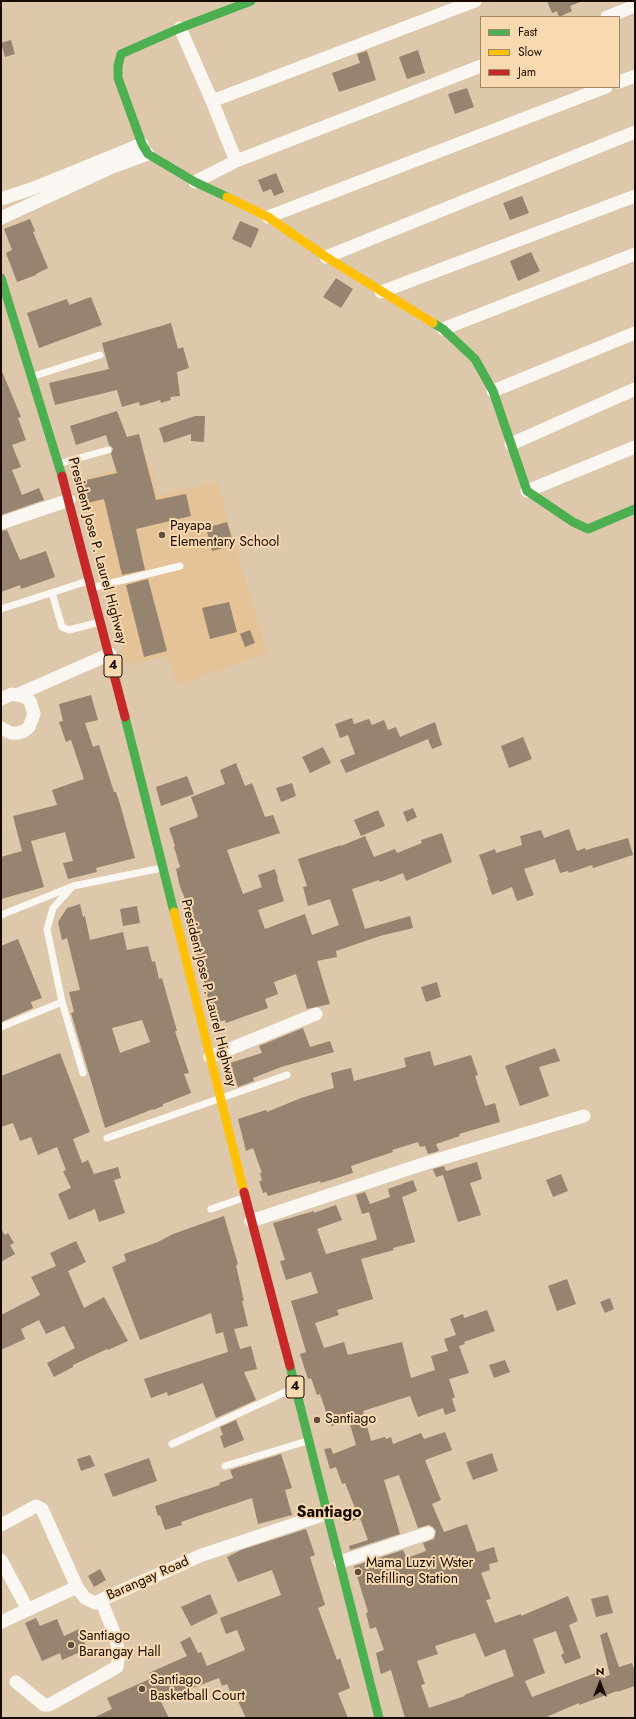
<!DOCTYPE html>
<html>
<head>
<meta charset="utf-8">
<style>
	body { margin:0 }
	#map { position:relative; width:636px; height:1719px; overflow:hidden; background:#ddc8ac; font-family:Jost,sans-serif }
	canvas { display:block }
	.frame { position:absolute; inset:0; border:2px solid #180b00; pointer-events:none }
	.legend { position:absolute; left:480px; top:16px; width:140px; height:72px; box-sizing:border-box; background:#f9dab0; border:1px solid #9f876a; margin:0; padding:5px 7px; list-style:none; font-size:12px; color:#180b00 }
	.legend li { display:flex; align-items:center; gap:8px; height:20px }
	.legend b { width:20px; border:1px solid #9f876a }
	.north { position:absolute; left:580px; top:1663px; width:40px; height:40px; -webkit-text-stroke:3px #f9dab0; paint-order:stroke; rotate:0deg; font-size:11px; font-weight:700; line-height:16px; text-align:center; color:#180b00 }
	.north::after { content:''; display:block; margin:auto; width:14px; height:18px; background:#180b00; clip-path:polygon(50% 0,100% 100%,50% 72%,0 100%) }
</style>
</head>
<body>
<div id="map">
<canvas width="636" height="1719"></canvas>
<div class="frame"></div>
<ul class="legend">
<li><b style="height:5px;background:#4caf50"></b>Fast</li>
<li><b style="height:5px;background:#ffc107"></b>Slow</li>
<li><b style="height:5px;background:#c62828"></b>Jam</li>
</ul>
<div class="north">N</div>
</div>
<script>
const ctx = document.querySelector('canvas').getContext('2d');
ctx.lineJoin = 'round';
function paint(path, color) { ctx.fillStyle = color; ctx.fill(path, 'evenodd'); }
const shape = rows => new Path2D(rows.map(r => 'M' + r).join(''));
function stroke(path, color, width, dash) { ctx.strokeStyle = color; ctx.lineWidth = width; ctx.lineCap = dash ? 'butt' : 'round'; ctx.setLineDash(dash || []); ctx.stroke(path); }
function write(font, color, halo, rows, align = 'center') {
  ctx.font = font + ' Jost,sans-serif'; ctx.lineWidth = 4; ctx.setLineDash([]); ctx.textBaseline = 'middle'; ctx.strokeStyle = halo; ctx.fillStyle = color; for (const [text, x, y, turn = 0] of rows) {
    ctx.save(); ctx.translate(x, y); ctx.rotate((+turn || 0) * Math.PI / 180); ctx.textAlign = isNaN(turn) ? turn : align; if (halo) ctx.strokeText(text, 0, 0); ctx.fillText(text, 0, 0); ctx.restore();
  }
}
paint(shape([
	[149,460,158,495,217,482,267,653,178,685,166,656,126,666,78,480]
]), '#e5c397');
paint(shape([
	[547,1,580,1,580,2,570,6,572,11,559,17,557,11,552,13],
	[11,40,15,54,5,57,1,43],
	[418,50,425,73,407,79,399,57],
	[367,51,376,80,339,92,332,73,360,63,357,54],
	[467,88,474,107,455,114,448,94],
	[276,173,284,192,274,196,271,189,263,192,258,180],
	[522,196,529,213,510,220,503,203],
	[30,219,35,231,33,232,48,268,36,274,36,275,17,282,6,253,12,250,4,229],
	[240,221,259,229,251,248,232,239],
	[531,252,540,271,518,281,510,261],
	[336,278,353,289,341,308,323,297],
	[91,297,102,325,39,348,27,313,67,299,69,305],
	[171,323,178,349,183,347,189,368,177,372,180,396,170,397,171,400,161,403,160,400,140,406,139,402,122,407,117,390,55,405,49,383,109,369,102,343],
	[1,369,21,417,18,418,26,440,12,445,21,467,12,470,22,495,39,488,44,500,1,515],
	[117,411,127,437,139,434,156,500,186,494,191,516,136,529,145,570,122,575,104,499,87,503,82,481,117,473,111,454,113,448,109,445,106,435,76,445,70,426],
	[195,416,205,416,204,442,191,441,191,434,164,443,159,428],
	[227,522,234,545,212,551,206,528],
	[7,530,20,560,46,551,55,577,21,589,20,585,1,592,1,531],
	[148,579,167,651,144,657,126,585],
	[229,602,237,632,210,639,202,608],
	[250,630,255,643,245,647,240,634],
	[91,695,98,720,85,723,93,747,99,745,114,792,116,792,120,804,135,858,96,868,97,872,68,879,63,863,73,861,65,832,31,841,44,887,1,899,1,857,22,851,13,816,57,805,52,790,84,779,71,740,66,742,59,722,63,721,59,704],
	[352,718,354,724,369,719,372,725,384,720,388,730,396,727,400,737,435,722,442,745,432,749,428,739,346,773,340,760,355,754,348,735,340,738,335,724],
	[523,737,532,759,509,768,501,746],
	[323,747,331,763,310,773,302,757],
	[236,763,245,786,252,783,265,817,273,815,280,833,227,850,243,894,262,887,258,875,275,869,278,879,277,879,284,901,258,910,265,929,305,914,312,935,339,925,330,899,308,906,303,887,307,886,298,859,341,845,341,846,365,836,374,857,395,849,397,853,422,843,421,840,442,833,452,862,406,881,403,873,380,882,379,880,352,889,365,929,410,916,413,928,380,936,336,951,337,957,317,961,330,1004,307,1009,296,974,274,982,278,994,265,999,268,1008,226,1023,225,1020,214,1023,191,928,192,928,186,909,189,908,180,887,176,869,180,867,174,847,175,846,169,828,196,818,198,816,191,797,225,784,220,770],
	[187,776,194,794,161,806,156,787],
	[292,783,296,796,281,802,276,788],
	[413,808,417,817,407,822,403,812],
	[378,810,385,826,361,836,354,820],
	[569,829,577,851,585,848,586,850,628,838,633,855,593,868,592,865,569,873,568,871,560,873,555,859,524,869,534,895,517,901,512,887,492,895,487,880,488,880,479,855,495,849,496,853,522,845,520,836,541,830,544,838],
	[80,904,83,917,85,916,90,940,123,932,127,950,148,946,152,962,155,961,159,979,162,978,177,1031,175,1031,189,1073,184,1074,191,1093,163,1104,163,1106,153,1110,153,1109,105,1128,71,1013,74,1012,69,992,80,990,67,938,62,940,58,922,67,908],
	[142,1020,150,1042,120,1053,112,1028],
	[137,906,140,923,123,926,120,909],
	[18,939,42,998,31,1002,33,1008,1,1022,1,946],
	[437,982,441,997,426,1002,421,987],
	[303,1028,310,1047,330,1041,334,1052,281,1067,253,1078,254,1081,238,1087,230,1063,262,1053,259,1046],
	[555,1048,560,1061,539,1067,549,1096,520,1106,505,1066],
	[430,1051,434,1066,471,1055,478,1075,475,1076,485,1106,495,1103,500,1122,459,1134,460,1136,436,1144,439,1151,428,1154,425,1146,420,1147,418,1142,392,1150,393,1152,351,1166,353,1173,321,1183,320,1181,268,1196,266,1192,263,1193,259,1181,262,1181,260,1173,262,1173,253,1148,246,1151,238,1119,266,1110,267,1112,301,1098,334,1088,331,1073,351,1068,354,1081,406,1067,404,1058],
	[60,1053,90,1132,73,1139,82,1163,88,1160,94,1174,118,1167,121,1178,114,1180,125,1213,99,1222,95,1209,69,1220,58,1194,71,1188,63,1171,66,1170,57,1147,38,1155,31,1137,20,1141,13,1123,1,1127,1,1076],
	[477,1162,482,1179,470,1183,481,1215,458,1222,443,1175,436,1177,433,1169,444,1166,446,1171],
	[561,1174,568,1191,553,1197,546,1180],
	[413,1180,417,1191,402,1197,415,1242,393,1248,394,1250,361,1259,373,1299,337,1310,339,1315,315,1323,324,1348,344,1342,348,1355,402,1342,411,1378,435,1370,431,1356,448,1351,444,1339,456,1335,450,1319,463,1314,464,1318,487,1310,495,1331,464,1342,465,1344,459,1346,469,1373,449,1379,455,1397,452,1399,456,1411,445,1415,443,1408,418,1417,410,1396,363,1411,371,1441,385,1437,386,1439,391,1437,393,1444,421,1433,424,1439,445,1432,452,1450,425,1460,441,1500,432,1504,444,1532,467,1524,477,1552,494,1547,498,1562,489,1564,490,1570,481,1573,491,1599,486,1600,495,1623,521,1614,521,1616,568,1596,578,1621,569,1625,581,1658,565,1664,561,1655,564,1653,556,1631,533,1639,545,1673,525,1681,532,1697,598,1672,600,1678,610,1675,600,1635,607,1632,619,1667,632,1663,635,1673,635,1686,617,1692,617,1691,579,1705,579,1703,544,1718,405,1718,391,1670,381,1674,380,1671,376,1653,384,1650,376,1627,370,1629,366,1613,368,1612,354,1566,403,1550,407,1558,426,1551,423,1543,434,1539,436,1531,433,1527,429,1525,418,1528,399,1475,384,1480,400,1534,350,1550,349,1546,368,1540,360,1518,345,1524,341,1514,355,1508,345,1483,342,1484,336,1467,330,1469,324,1449,331,1448,333,1454,356,1445,349,1421,331,1426,320,1394,317,1395,311,1378,308,1379,300,1354,306,1352,291,1301,318,1293,311,1272,286,1280,280,1261,285,1260,273,1223,314,1211,314,1213,336,1205,342,1220,317,1229,326,1254,376,1240,377,1239,369,1212,362,1214,356,1195,365,1192,370,1204,390,1197,388,1189],
	[475,1633,485,1657,505,1649,514,1676,464,1695,465,1696,429,1708,421,1685,425,1684,417,1661,438,1654,435,1646],
	[224,1216,238,1264,236,1265,244,1301,242,1301,248,1326,234,1329,240,1349,251,1346,257,1369,244,1372,256,1400,216,1418,203,1383,168,1396,167,1392,151,1398,144,1379,228,1352,223,1332,216,1334,211,1313,140,1340,112,1267,126,1261,124,1254,158,1242,173,1234],
	[1,1229,5,1235,8,1233,14,1243,10,1245,15,1254,1,1262],
	[76,1241,86,1262,68,1271,84,1308,104,1297,128,1341,108,1350,107,1349,73,1365,73,1367,54,1377,47,1363,75,1348,64,1326,46,1334,39,1320,21,1329,25,1339,1,1350,1,1315,40,1295,31,1277,56,1266,50,1253],
	[567,1279,576,1304,557,1311,548,1286],
	[610,1298,614,1309,605,1313,600,1302],
	[505,1360,510,1372,494,1378,489,1365],
	[236,1420,244,1440,224,1448,220,1436,223,1435,220,1427],
	[492,1453,498,1471,473,1480,466,1462],
	[281,1454,292,1488,285,1490,292,1515,258,1524,252,1498,204,1514,181,1522,182,1525,165,1530,160,1515,158,1516,155,1506,220,1485,219,1483,233,1478,230,1470],
	[90,1455,95,1466,81,1471,77,1459],
	[149,1458,157,1481,113,1497,104,1474],
	[306,1529,315,1555,310,1557,325,1605,318,1608,337,1660,340,1658,350,1688,338,1693,348,1718,246,1718,235,1695,232,1696,227,1684,222,1686,219,1678,160,1700,169,1718,93,1718,112,1709,107,1698,152,1678,149,1673,187,1656,180,1642,190,1637,198,1653,201,1652,207,1666,245,1650,237,1630,226,1634,220,1618,281,1595,272,1570,238,1582,227,1557,241,1550],
	[100,1569,106,1580,94,1587,88,1576],
	[210,1594,218,1613,191,1626,181,1607],
	[608,1595,613,1613,596,1617,591,1599],
	[36,1618,40,1626,57,1619,64,1636,79,1629,87,1649,62,1660,60,1653,42,1661,25,1623]
]), '#968370');
stroke(shape([
	[34,376,100,355],
	[61,463,108,450],
	[95,587,180,566],
	[52,593,62,627,69,630,100,622],
	[1,609,88,581],
	[1,915,71,887],
	[1,1027,62,1002],
	[83,1073,62,1002,47,929,53,908,73,886,162,868],
	[107,1138,287,1075],
	[211,1209,243,1198],
	[172,1444,292,1389],
	[225,1466,307,1441]
]), '#faf7f3', 7);
stroke(shape([
	[607,17,635,6],
	[180,28,212,101],
	[619,82,635,76],
	[236,161,212,101,475,1],
	[195,182,236,161,481,66],
	[1,199,34,188,142,144],
	[268,217,606,87],
	[1,218,110,168,148,154],
	[326,257,635,132],
	[381,292,635,196],
	[443,329,635,254],
	[493,391,635,333],
	[511,444,635,389],
	[527,491,635,447],
	[1,523,69,500],
	[19,694,110,654],
	[1,699,12,694,25,697,30,701,34,714,29,727,24,731,18,733,11,733,1,728],
	[210,1057,316,1014],
	[251,1221,423,1164,584,1116],
	[1,1525,36,1506,42,1509,77,1587,85,1598,95,1603,101,1600],
	[1,1560,28,1610],
	[340,1562,428,1533],
	[1,1622,77,1587],
	[16,1682,44,1705,49,1705,117,1667,119,1655,116,1638,101,1600,202,1555,328,1513]
]), '#faf7f3', 13);
stroke(shape([
	[227,197,195,182,148,154,142,144,118,78,118,66,121,54,180,28,251,1],
	[1,278,62,476],
	[433,323,443,329,475,359,493,391,527,491,573,522,588,529,635,509],
	[125,717,174,912],
	[290,1366,379,1718]
]), '#4caf50', 9);
stroke(shape([
	[227,197,268,217,326,257,433,323],
	[174,912,244,1192]
]), '#ffc107', 9);
stroke(shape([
	[62,476,125,717],
	[244,1192,290,1366]
]), '#c62828', 9);
for (const [x, y, r, color] of [
	[162,535,4,"#5d4d3c"],
	[317,1420,4,"#5d4d3c"],
	[358,1572,4,"#5d4d3c"],
	[71,1645,4,"#5d4d3c"],
	[142,1689,4,"#5d4d3c"]
]) { const dot = new Path2D(); dot.arc(x, y, r, 0, 2 * Math.PI); ctx.fillStyle = color; ctx.fill(dot); stroke(dot, '#f9dab0', 1.5); }
for (const [x, y, w] of [
	[113,666,18],
	[295,1387,18]
]) { const box = new Path2D(); box.roundRect(x - w / 2, y - 11, w, 22, 3); ctx.fillStyle = '#f9dab0'; ctx.fill(box); stroke(box, '#180b00', 1); }
write('bold 13px', '#180b00', null, [
	["4",113,666],
	["4",295,1387]
]);
write('14px', '#180b00', '#f9dab0', [
	["Payapa",170,527],
	["Elementary School",170,543],
	["Santiago",325,1420],
	["Mama Luzvi Wster",366,1564],
	["Refilling Station",366,1580],
	["Santiago",79,1637],
	["Barangay Hall",79,1653],
	["Santiago",150,1681],
	["Basketball Court",150,1697]
], 'left');
write('14px', '#180b00', '#f9dab0', [
	["President Jose P. Laurel Highway",97,551,75],
	["President Jose P. Laurel Highway",208,993,76],
	["Barangay Road",148,1579,-24]
]);
write('bold 16px', '#180b00', '#f9dab0', [
	["Santiago",329,1513]
]);
</script>
</body>
</html>
